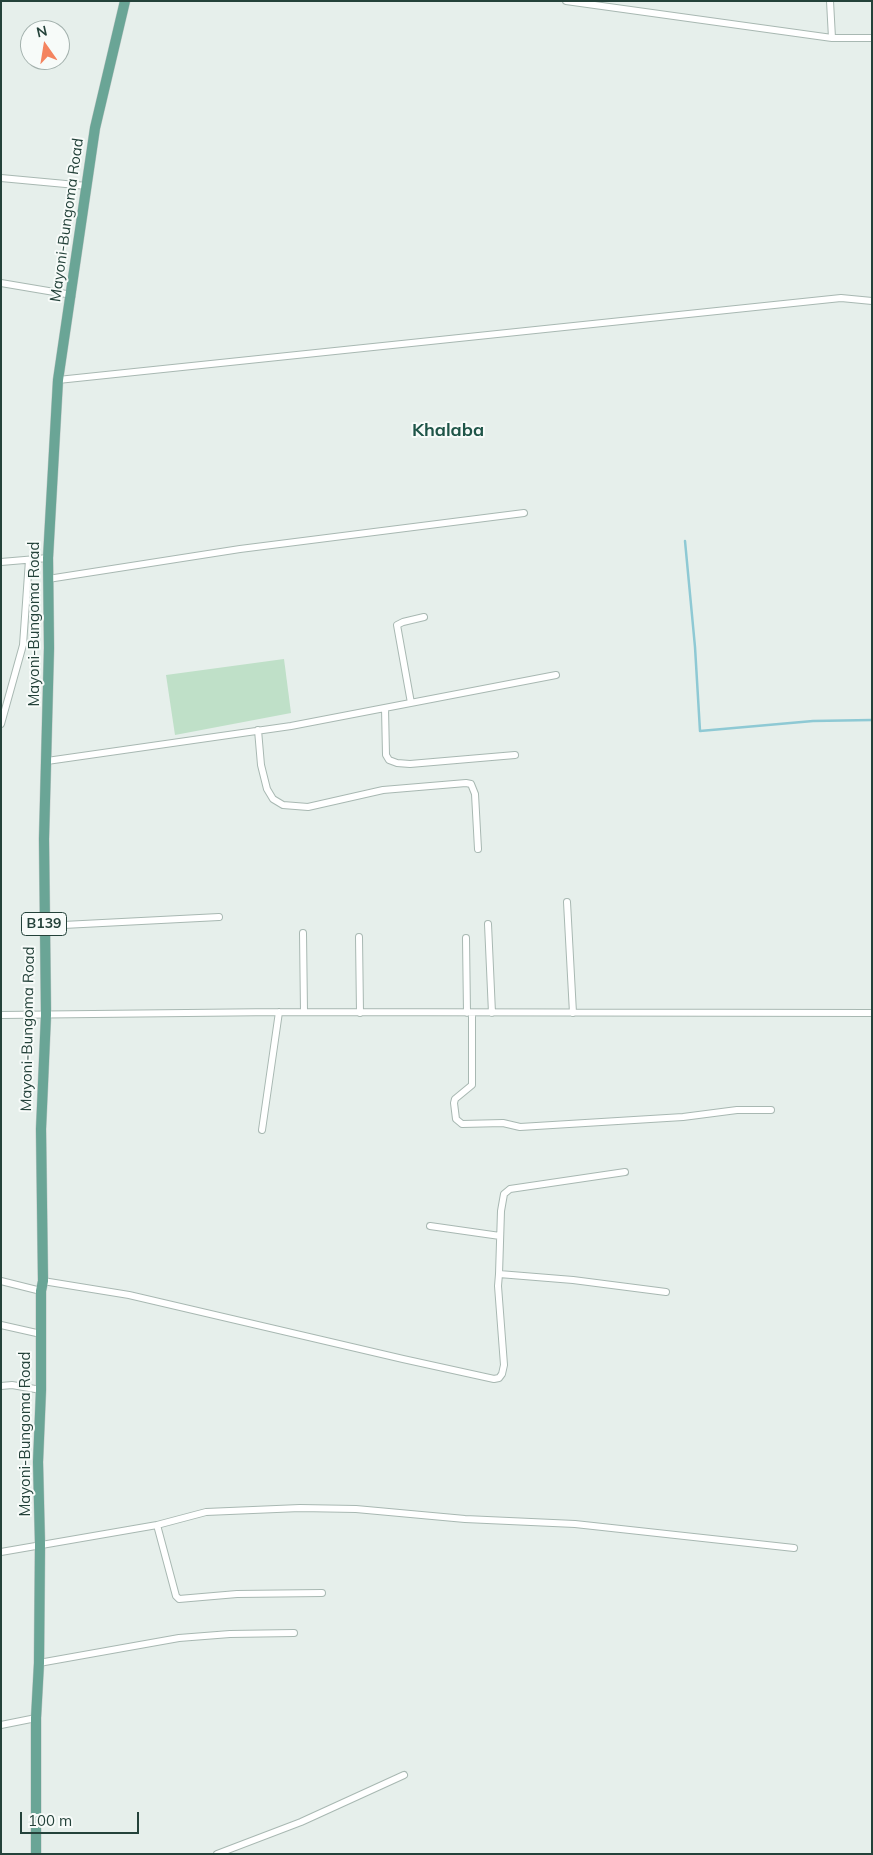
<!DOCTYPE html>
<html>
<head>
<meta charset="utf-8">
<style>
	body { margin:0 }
	#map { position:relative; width:873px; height:1855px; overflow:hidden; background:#e6efeb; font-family:Mulish,sans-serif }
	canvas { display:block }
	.frame { position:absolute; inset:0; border:2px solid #24423a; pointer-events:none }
	.north { position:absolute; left:20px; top:20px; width:50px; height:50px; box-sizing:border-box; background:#f7fbf9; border:1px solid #a3b1ad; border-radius:50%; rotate:347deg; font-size:14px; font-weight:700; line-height:20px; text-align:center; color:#24423a }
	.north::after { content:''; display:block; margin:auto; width:18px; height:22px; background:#f4845f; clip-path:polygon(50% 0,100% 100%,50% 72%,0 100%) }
	.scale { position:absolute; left:20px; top:1812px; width:119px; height:22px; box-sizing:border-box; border:2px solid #24423a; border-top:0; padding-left:6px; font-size:15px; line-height:18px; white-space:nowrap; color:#24423a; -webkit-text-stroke:4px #f7fbf9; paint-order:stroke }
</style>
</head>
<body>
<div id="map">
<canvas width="873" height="1855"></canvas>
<div class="frame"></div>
<div class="north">N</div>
<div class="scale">100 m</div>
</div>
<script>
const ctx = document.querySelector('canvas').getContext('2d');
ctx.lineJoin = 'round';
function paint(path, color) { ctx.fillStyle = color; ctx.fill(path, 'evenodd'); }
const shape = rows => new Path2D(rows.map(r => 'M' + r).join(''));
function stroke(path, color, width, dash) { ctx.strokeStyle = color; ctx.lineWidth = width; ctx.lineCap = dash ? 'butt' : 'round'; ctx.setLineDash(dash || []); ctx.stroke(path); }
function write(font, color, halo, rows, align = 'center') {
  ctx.font = font + ' Mulish,sans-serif'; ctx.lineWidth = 4; ctx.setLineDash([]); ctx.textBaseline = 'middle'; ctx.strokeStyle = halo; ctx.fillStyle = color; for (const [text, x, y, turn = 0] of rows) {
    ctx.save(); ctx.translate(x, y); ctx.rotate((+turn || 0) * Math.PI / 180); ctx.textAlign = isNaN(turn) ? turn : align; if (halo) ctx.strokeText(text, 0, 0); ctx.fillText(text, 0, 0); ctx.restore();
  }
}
paint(shape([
	[284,659,291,713,175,735,166,675]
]), '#bfe0c8');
stroke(shape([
	[685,541,695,647,700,731,813,721,872,720]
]), '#8ec9d4', 2.5);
const street = shape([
	[566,1,832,38,872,38],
	[830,1,832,38],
	[1,178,87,186],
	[1,283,72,295],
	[58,380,841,298,872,301],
	[1,562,48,558],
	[48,579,240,549,524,513],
	[411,703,397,625,403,622,424,617],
	[385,708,386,755,389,760,397,763,410,764,515,755],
	[1,724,23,645,29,560],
	[258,730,261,765,267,789,273,799,283,805,308,807,383,790,466,783,471,784,475,794,478,849],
	[47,761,291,726,556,675],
	[567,902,573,1013],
	[488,924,492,1013],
	[44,926,219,917],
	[303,933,304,1012],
	[359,937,360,1013],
	[466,938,467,1013],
	[472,1013,472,1085,455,1099,454,1103,456,1119,462,1124,503,1123,520,1127,683,1117,737,1110,771,1110],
	[1,1015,279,1012,872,1013],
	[262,1130,279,1012],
	[430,1226,500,1236],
	[499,1274,501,1211,504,1194,510,1189,625,1172],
	[1,1281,41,1291],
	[43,1281,129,1295,403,1359,494,1379,499,1378,502,1374,504,1365,498,1286,499,1274,573,1280,666,1292],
	[1,1325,41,1334],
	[1,1386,12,1385,41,1390],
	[157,1525,176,1596,179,1599,237,1594,322,1593],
	[1,1552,157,1525,206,1512,300,1508,356,1509,465,1519,575,1524,794,1548],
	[39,1663,179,1638,230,1634,294,1633],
	[1,1725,36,1718],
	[217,1854,301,1822,404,1775]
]);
const primary = shape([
	[36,1854,36,1718,39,1663,40,1544,38,1462,41,1390,41,1291,43,1281,41,1129,46,1015,44,839,49,648,48,558,58,380,95,128,125,1]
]);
stroke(street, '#a8b8b2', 8);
stroke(primary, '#c2cac8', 11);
stroke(street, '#fff', 6);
stroke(primary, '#6aa596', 10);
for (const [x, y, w] of [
	[44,924,45]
]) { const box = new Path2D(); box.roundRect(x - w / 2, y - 11.5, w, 23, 4); ctx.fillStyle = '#f7fbf9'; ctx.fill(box); stroke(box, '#24423a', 1); }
write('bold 14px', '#24423a', null, [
	["B139",44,924]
]);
write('15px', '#24423a', '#f7fbf9', [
	["Mayoni-Bungoma Road",67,220,-82],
	["Mayoni-Bungoma Road",34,624,-90],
	["Mayoni-Bungoma Road",28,1029,-89],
	["Mayoni-Bungoma Road",25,1434,-90]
]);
write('bold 18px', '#1f5548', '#f7fbf9', [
	["Khalaba",448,431]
]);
</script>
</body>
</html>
